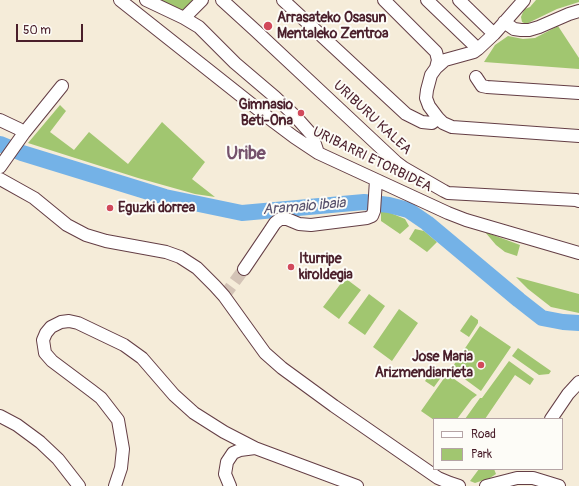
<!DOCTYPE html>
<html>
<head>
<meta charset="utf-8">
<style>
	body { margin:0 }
	#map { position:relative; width:579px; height:486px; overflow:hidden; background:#f5ecd9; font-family:Pangolin,sans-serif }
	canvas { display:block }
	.legend { position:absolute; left:433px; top:418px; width:130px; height:52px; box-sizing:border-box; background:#fdfcf7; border:1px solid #b5a4a5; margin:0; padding:5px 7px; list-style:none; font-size:12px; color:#4a1f2b }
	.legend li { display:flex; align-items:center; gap:8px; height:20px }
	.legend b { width:20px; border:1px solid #b5a4a5 }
	.scale { position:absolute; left:16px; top:24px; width:67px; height:18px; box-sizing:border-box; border:2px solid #4a1f2b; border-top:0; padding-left:5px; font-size:12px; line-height:14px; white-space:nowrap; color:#4a1f2b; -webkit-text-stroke:3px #fdfcf7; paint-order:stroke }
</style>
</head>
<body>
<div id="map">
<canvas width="579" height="486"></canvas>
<ul class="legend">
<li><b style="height:5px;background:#fff"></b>Road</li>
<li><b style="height:11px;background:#a1c670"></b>Park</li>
</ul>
<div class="scale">50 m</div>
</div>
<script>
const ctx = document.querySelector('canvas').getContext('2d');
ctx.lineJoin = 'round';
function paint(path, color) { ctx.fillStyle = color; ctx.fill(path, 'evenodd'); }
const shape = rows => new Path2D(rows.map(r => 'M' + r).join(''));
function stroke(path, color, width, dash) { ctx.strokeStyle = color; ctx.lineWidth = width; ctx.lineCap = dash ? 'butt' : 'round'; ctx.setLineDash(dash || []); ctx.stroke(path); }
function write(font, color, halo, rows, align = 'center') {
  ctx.font = font + ' Pangolin,sans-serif'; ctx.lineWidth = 4; ctx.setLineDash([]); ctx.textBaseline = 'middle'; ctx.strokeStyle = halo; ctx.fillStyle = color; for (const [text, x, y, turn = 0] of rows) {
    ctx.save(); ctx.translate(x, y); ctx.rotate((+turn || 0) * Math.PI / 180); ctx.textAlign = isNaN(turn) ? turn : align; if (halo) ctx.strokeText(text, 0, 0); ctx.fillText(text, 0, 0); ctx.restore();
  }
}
paint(shape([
	[159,0,196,0,185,11,177,11],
	[536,0,579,0,579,2,557,9,526,24,522,22,521,17,523,12,525,9,530,7],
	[558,26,579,58,579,69,484,62,495,45,508,36,523,39,535,38],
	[60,105,66,111,50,132,74,150,89,132,128,164,162,122,205,162,192,179,215,197,195,194,138,178,28,143],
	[381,209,405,219,409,226,400,234,381,221],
	[415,229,424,231,437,242,427,252,409,239],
	[485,232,520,245,517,256,505,252,496,245],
	[516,277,579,294,579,313,551,307,528,289],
	[345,278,361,290,339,319,323,307],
	[369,294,385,306,365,335,348,323],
	[399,309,418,323,392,361,373,347],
	[471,315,478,320,478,323,469,337,460,331],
	[480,326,511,347,481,391,451,369],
	[518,348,551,371,549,374,539,375,512,356],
	[509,361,534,379,530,385,515,375,485,419,465,419,480,398,482,398],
	[436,366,445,372,434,387,425,381],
	[447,374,477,395,472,399,457,419,434,419,434,420,421,411],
	[479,469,494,469,496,474,490,478,475,483,470,481]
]), '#a1c670');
stroke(shape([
	[0,144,22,153,165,197,242,213,364,202,389,205,408,210,427,223,519,300,542,318,563,322,579,323]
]), '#74b2e7', 16);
stroke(shape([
	[224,296,244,269]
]), '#d3c3b6', 12, [12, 6]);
const minor = shape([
	[120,0,274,122,294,137,318,153,448,213,466,220,579,253],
	[146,0,184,18,202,0],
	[222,0,256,31,396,162,404,168,444,191,448,193,576,200,579,201],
	[283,0,406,114,422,122,432,123,438,118],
	[384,0,436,52,438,60,436,68],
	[427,0,478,49],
	[459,0,494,34],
	[524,0,494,34,478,49,474,52,445,60,436,68,431,75,427,90,426,98,429,106,438,118,443,123,452,127,579,136],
	[184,18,199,27,235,63,275,97,295,116,312,135,318,153],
	[504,22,514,29,521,30,529,30,539,27,569,14,579,11],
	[476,77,482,86,487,87,579,93],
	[0,120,19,129,24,133],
	[0,167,24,133,62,86],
	[0,179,34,198,67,225,86,235,106,241,166,252,180,257,197,268,215,286,224,296,265,353,282,368,334,406,438,478,450,483,459,486],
	[244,269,269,232,275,223,280,219,287,219,299,224,311,225,367,218,372,216,374,211,376,180],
	[0,416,17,425,40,442,58,459,79,486],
	[551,419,568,394,579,382],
	[115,486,121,468,123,449,118,420,101,398,92,391,52,361,45,353,43,340,46,333,51,327,61,322,69,321,78,323,124,345,142,358,174,395,194,413,224,432,255,448,357,486],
	[230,486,225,474,227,462,233,453,240,450,255,448],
	[486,486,517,478,533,478,559,486]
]);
stroke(minor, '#643e45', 14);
stroke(minor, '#fff', 12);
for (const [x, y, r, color] of [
	[268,26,5,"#d1495b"],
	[301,113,4,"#d1495b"],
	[110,208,4,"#d1495b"],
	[291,267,4,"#d1495b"],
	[481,365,4,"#d1495b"]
]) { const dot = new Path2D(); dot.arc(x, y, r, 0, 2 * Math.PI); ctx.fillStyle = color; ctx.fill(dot); stroke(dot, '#fdfcf7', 1.5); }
write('bold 14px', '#4a1f2b', '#fdfcf7', [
	["Arrasateko Osasun",277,18],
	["Mentaleko Zentroa",277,34],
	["Gimnasio",293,105,"right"],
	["Beti-Ona",293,121,"right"],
	["Eguzki dorrea",118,208],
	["Iturripe",299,259],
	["kiroldegia",299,275],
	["Jose Maria",473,357,"right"],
	["Arizmendiarrieta",473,373,"right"]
], 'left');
write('14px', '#4a1f2b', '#fdfcf7', [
	["URIBURU KALEA",372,118,43],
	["URIBARRI ETORBIDEA",372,160,26]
]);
write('italic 15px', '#59526d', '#fdfcf7', [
	["Aramaio ibaia",304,207,-5]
]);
write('bold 18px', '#75526c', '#fdfcf7', [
	["Uribe",246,154]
]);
</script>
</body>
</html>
